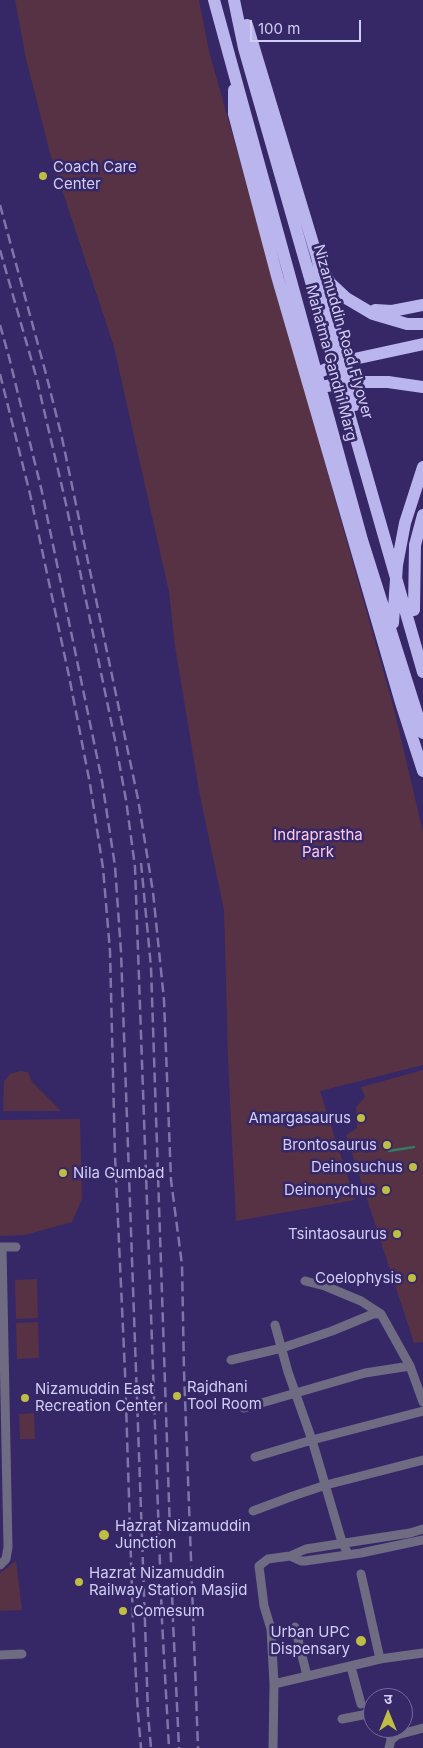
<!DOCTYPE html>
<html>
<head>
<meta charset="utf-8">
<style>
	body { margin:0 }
	#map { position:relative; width:423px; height:1748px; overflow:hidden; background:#362767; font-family:Inter,"Noto Sans Devanagari",sans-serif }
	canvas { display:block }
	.north { position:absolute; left:363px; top:1688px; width:50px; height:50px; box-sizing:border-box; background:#362767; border:1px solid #746aa0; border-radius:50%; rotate:0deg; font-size:14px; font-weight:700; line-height:20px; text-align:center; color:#d1cef5 }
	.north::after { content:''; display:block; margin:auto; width:18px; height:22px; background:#bebf42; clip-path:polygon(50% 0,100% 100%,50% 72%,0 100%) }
	.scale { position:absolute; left:250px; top:20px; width:111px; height:22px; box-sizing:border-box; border:2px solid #d1cef5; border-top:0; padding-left:6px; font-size:15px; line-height:18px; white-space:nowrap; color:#d1cef5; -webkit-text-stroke:4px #362767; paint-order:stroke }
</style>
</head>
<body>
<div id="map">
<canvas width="423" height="1748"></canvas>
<div class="north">उ</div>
<div class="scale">100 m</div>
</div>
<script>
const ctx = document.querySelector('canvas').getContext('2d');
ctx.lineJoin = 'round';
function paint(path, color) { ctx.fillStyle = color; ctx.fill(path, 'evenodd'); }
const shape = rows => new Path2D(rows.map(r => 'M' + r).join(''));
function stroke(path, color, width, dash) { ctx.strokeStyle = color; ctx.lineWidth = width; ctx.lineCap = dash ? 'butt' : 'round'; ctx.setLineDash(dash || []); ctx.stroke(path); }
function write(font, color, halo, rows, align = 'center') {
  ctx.font = font + ' Inter,sans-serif'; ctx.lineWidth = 5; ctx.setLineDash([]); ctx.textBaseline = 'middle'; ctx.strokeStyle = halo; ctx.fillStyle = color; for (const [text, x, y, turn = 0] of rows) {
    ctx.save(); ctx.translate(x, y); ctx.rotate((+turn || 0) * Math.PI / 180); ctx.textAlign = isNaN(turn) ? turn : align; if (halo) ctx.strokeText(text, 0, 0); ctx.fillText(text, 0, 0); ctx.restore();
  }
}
paint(shape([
	[15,0,199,0,209,51,394,709,423,832,423,1065,320,1091,355,1200,236,1221,228,1060,224,910,199,791,175,646,169,592,114,347,50,153,26,59],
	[423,1070,423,1342,414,1343,346,1135,357,1128,356,1107,365,1097,361,1087],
	[20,1071,28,1072,32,1082,61,1111,3,1111,4,1081,10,1074],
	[80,1119,82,1199,72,1222,25,1235,0,1236,0,1120],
	[37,1279,38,1318,16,1319,15,1280],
	[38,1322,39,1358,17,1359,16,1323],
	[34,1413,35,1439,20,1439,19,1414],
	[16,1561,22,1610,0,1611,0,1573]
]), '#573244');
stroke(shape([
	[389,1151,414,1147]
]), '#327a63', 2.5);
stroke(shape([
	[0,1247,16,1247],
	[305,1281,325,1286,361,1301,381,1314,410,1366,423,1402],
	[275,1325,288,1372,312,1440,342,1542,348,1554],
	[231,1360,282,1348,332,1331,373,1314,380,1314],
	[244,1408,365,1373,410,1366],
	[255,1457,312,1440,423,1411],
	[253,1511,293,1496,326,1485,423,1460],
	[290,1556,301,1561,305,1561,361,1553,423,1540],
	[0,1565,6,1559,8,1547,2,1247],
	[361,1574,380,1659],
	[295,1627,307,1676],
	[0,1655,22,1654],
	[351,1667,361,1704],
	[274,1684,380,1659,423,1653],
	[342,1719,373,1713],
	[389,1728,391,1740],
	[273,1748,274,1684,271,1629,264,1606,259,1566,268,1559,290,1556,306,1549,410,1533,423,1529],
	[389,1748,391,1740,397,1735,423,1728]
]), '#6e6b83', 9);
stroke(shape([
	[214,0,362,540,423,733],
	[234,0,244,48,423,672],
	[247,25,317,257,328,306,345,361,355,405],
	[234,90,234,114,277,276,402,706,423,771],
	[325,273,330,283,346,298,373,314,407,324,423,324],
	[375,310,392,311,423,305],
	[317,373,345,361,423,344],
	[321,387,349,382,388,382,423,387],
	[414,610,415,545,423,515],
	[393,623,397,565,405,523,423,467]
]), '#bbb5ee', 12);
stroke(shape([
	[0,205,46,374,62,438,138,799,153,892,164,1000,171,1180,182,1265,184,1371,198,1748],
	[0,250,36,376,66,504,115,740,126,800,135,867,162,1621,169,1748],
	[0,325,9,357,42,492,102,781,115,866,121,952,145,1622,148,1714,151,1748],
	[0,374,30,494,69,676,90,784,103,868,110,951,115,1156,125,1372,133,1623,138,1714,141,1748],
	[141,863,151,967,173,1621,179,1748]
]), '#7f75aa', 2.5, [10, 5]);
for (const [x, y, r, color] of [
	[43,176,5,"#bebf42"],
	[361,1118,5,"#bebf42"],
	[387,1145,5,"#bebf42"],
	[413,1167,5,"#bebf42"],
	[63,1173,5,"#bebf42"],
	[386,1190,5,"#bebf42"],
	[397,1234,5,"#bebf42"],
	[412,1278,5,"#bebf42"],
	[177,1396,5,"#bebf42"],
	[25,1398,5,"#bebf42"],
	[104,1535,6,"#bebf42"],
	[79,1582,5,"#bebf42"],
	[123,1611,5,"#bebf42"],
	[361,1641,6,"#bebf42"]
]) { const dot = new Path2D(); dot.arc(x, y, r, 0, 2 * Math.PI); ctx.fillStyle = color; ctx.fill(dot); stroke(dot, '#362767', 2); }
write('15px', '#d1cef5', '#362767', [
	["Coach Care",53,167],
	["Center",53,184],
	["Amargasaurus",351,1118,"right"],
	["Brontosaurus",377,1145,"right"],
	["Deinosuchus",403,1167,"right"],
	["Nila Gumbad",73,1173],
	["Deinonychus",376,1190,"right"],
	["Tsintaosaurus",387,1234,"right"],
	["Coelophysis",402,1278,"right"],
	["Rajdhani",187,1387],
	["Tool Room",187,1404],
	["Nizamuddin East",35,1389],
	["Recreation Center",35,1406],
	["Hazrat Nizamuddin",115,1526],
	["Junction",115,1543],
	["Hazrat Nizamuddin",89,1573],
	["Railway Station Masjid",89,1590],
	["Comesum",133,1611],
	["Urban UPC",350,1632,"right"],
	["Dispensary",350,1649,"right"]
], 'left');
write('15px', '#d1cef5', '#362767', [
	["Nizamuddin Road Flyover",343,332,74],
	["Mahatma Gandhi Marg",331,363,75]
]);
write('15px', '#fecae2', '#362767', [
	["Indraprastha",318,835],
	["Park",318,852]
]);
</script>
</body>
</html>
